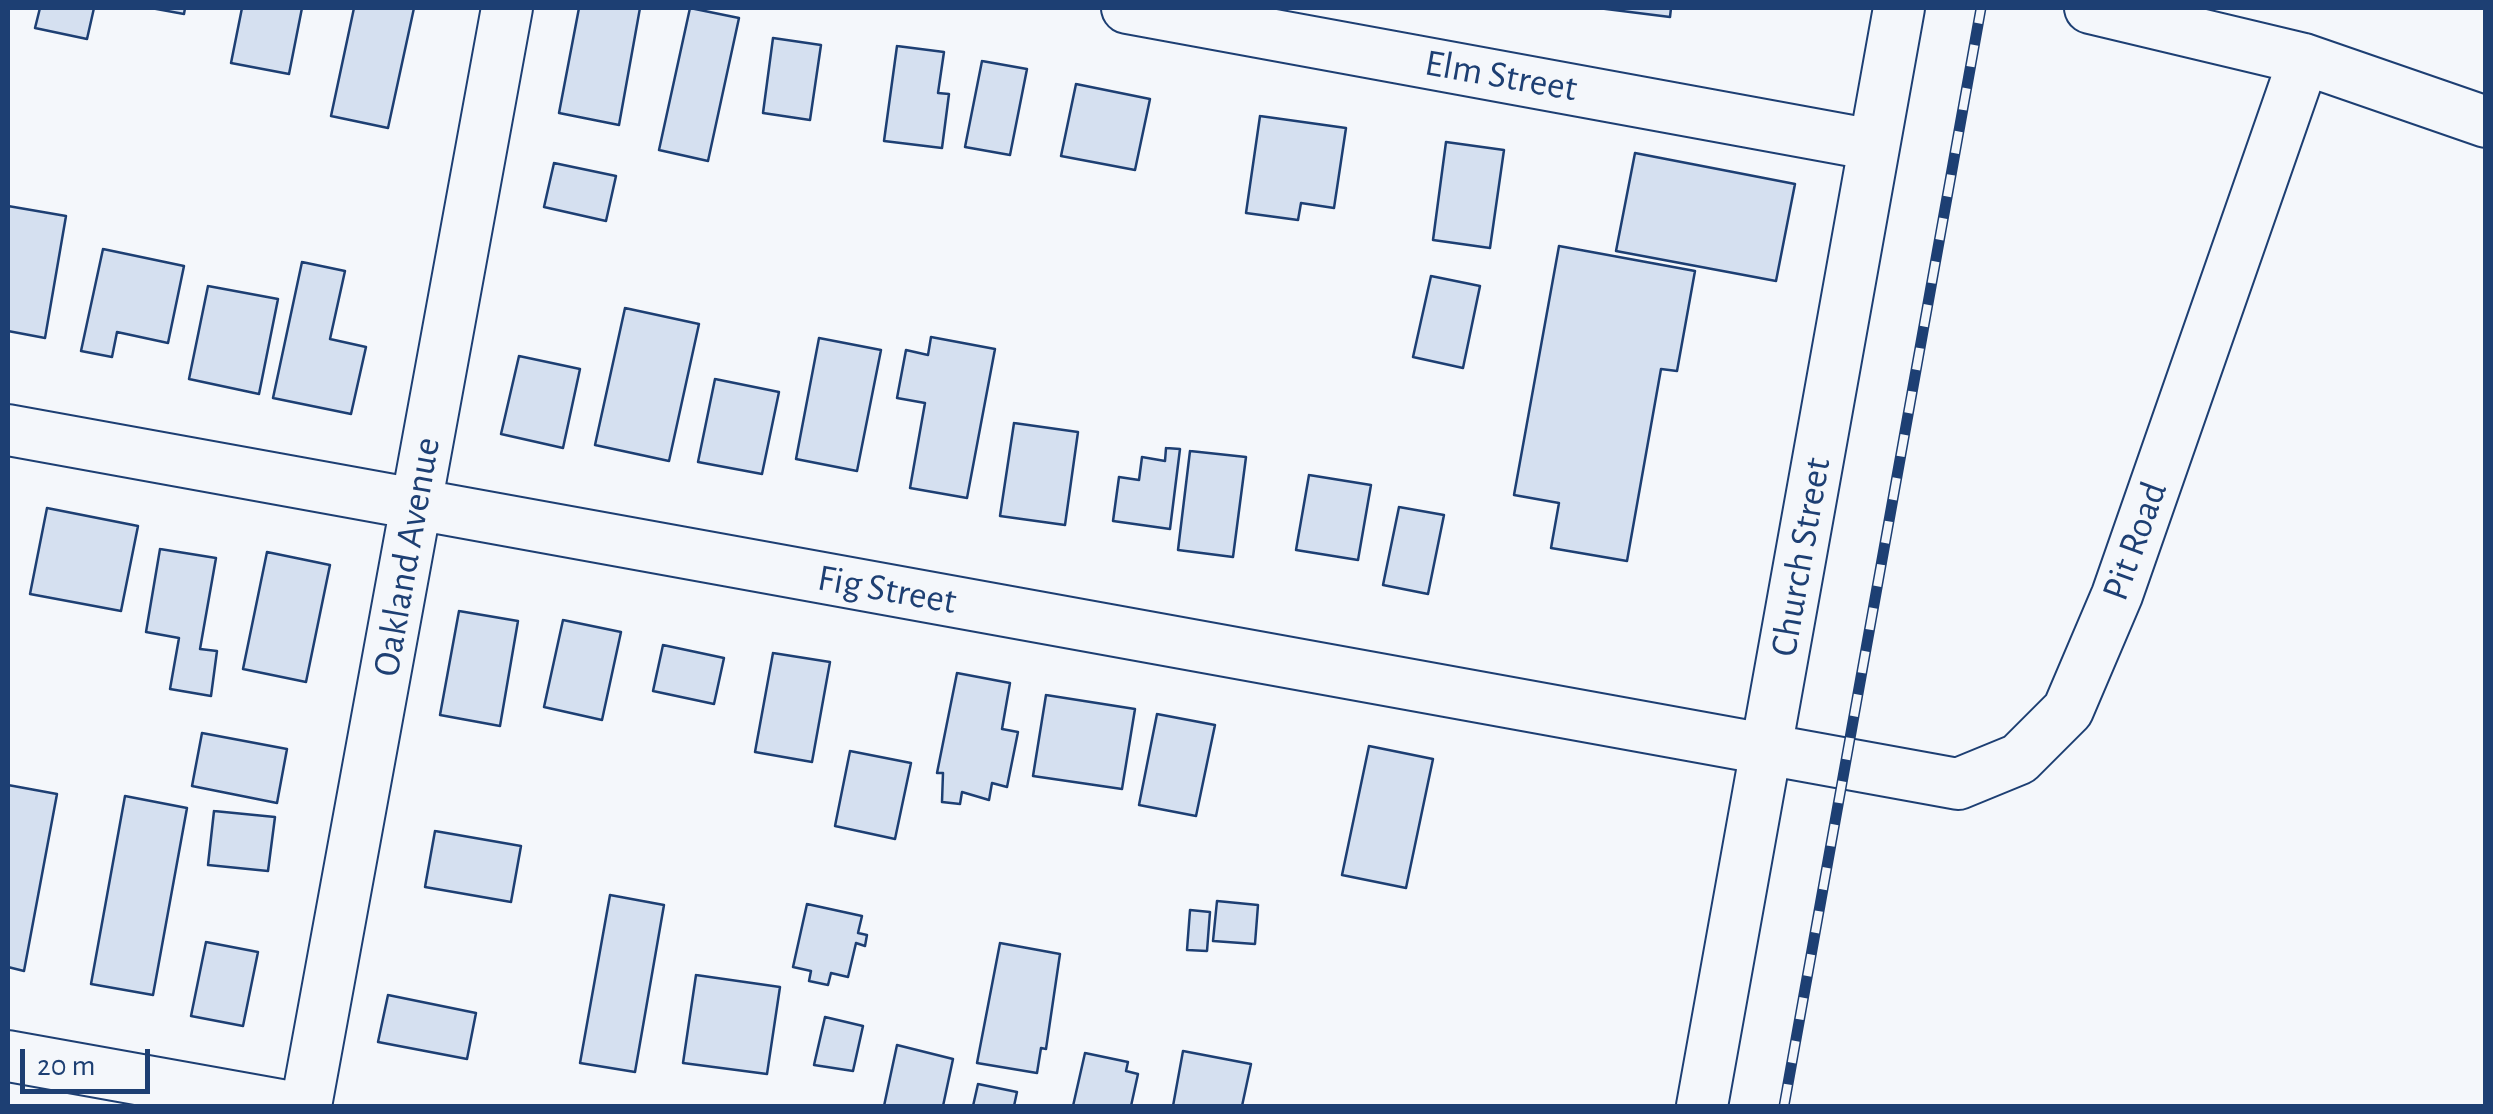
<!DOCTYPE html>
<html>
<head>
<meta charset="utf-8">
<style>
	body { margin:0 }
	#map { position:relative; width:2493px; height:1114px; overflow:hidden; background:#f4f7fb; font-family:"Alegreya Sans",sans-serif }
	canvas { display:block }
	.frame { position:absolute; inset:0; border:10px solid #1d3f73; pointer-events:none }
	.scale { position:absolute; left:20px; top:1049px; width:130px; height:45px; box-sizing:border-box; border:5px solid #1d3f73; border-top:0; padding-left:12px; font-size:30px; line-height:35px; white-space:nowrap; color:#1d3f73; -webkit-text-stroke:8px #f4f7fb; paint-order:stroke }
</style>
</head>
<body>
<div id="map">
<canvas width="2493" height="1114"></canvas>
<div class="frame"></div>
<div class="scale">20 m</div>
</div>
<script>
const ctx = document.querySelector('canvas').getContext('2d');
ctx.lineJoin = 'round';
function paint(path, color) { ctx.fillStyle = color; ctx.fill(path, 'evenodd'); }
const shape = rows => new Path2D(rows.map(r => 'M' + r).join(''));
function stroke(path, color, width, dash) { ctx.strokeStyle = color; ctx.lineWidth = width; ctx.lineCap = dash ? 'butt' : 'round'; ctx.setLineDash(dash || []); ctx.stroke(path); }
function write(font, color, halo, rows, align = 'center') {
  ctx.font = font + ' "Alegreya Sans",sans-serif'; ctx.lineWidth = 8; ctx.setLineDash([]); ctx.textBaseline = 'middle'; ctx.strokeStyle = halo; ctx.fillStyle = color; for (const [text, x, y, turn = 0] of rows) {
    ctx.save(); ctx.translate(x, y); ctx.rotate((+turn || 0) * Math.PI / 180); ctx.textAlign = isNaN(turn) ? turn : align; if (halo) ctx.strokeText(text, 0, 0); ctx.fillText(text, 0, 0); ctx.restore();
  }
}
const building = shape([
	[40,8,94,8,87,39,35,28,40,8],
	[151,8,185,8,184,14,151,8],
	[242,8,302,8,289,74,231,63,242,8],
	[354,8,414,8,388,128,331,116,354,8],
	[579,8,640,8,619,125,559,113,579,8],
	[690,8,739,18,708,161,659,150,690,8],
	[1598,8,1671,8,1670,17,1598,8],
	[773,38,821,45,810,120,763,113,773,38],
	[897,46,944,52,938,93,949,94,942,148,884,141,897,46],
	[982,61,1027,69,1010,155,965,147,982,61],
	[1076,84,1150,99,1135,170,1061,156,1076,84],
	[1260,116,1346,128,1334,208,1301,203,1298,220,1246,213,1260,116],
	[1446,142,1504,150,1490,248,1433,240,1446,142],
	[1635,153,1795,184,1776,281,1616,251,1635,153],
	[554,163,616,176,606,221,544,207,554,163],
	[8,206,66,216,45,338,8,331,8,206],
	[1559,246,1695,271,1677,371,1661,369,1627,561,1551,548,1559,503,1514,495,1559,246],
	[103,249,184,266,168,343,117,332,112,357,81,351,103,249],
	[302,262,345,271,330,339,366,347,351,414,273,398,302,262],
	[1431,276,1480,286,1463,368,1413,357,1431,276],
	[208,286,278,299,259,394,189,379,208,286],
	[625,308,699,324,669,461,595,445,625,308],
	[931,337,995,349,967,498,910,488,925,403,897,398,906,350,928,355,931,337],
	[819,338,881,350,857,471,796,459,819,338],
	[519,356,580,369,563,448,501,434,519,356],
	[715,379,779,392,762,474,698,462,715,379],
	[1014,423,1078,432,1065,525,1000,516,1014,423],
	[1166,448,1180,449,1170,529,1113,521,1119,477,1139,480,1142,457,1165,461,1166,448],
	[1190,451,1246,457,1233,557,1178,550,1190,451],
	[1309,475,1371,485,1358,560,1296,550,1309,475],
	[1399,507,1444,515,1428,594,1383,585,1399,507],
	[47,508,138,526,121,611,30,594,47,508],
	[160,549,216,558,200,649,217,651,211,696,170,689,179,638,146,632,160,549],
	[267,552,330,565,306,682,243,669,267,552],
	[459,611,518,621,500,726,440,715,459,611],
	[563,620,621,632,602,720,544,707,563,620],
	[663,645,724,658,714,704,653,691,663,645],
	[773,653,830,662,812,762,755,752,773,653],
	[957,673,1010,683,1002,729,1018,732,1007,787,992,783,989,800,962,792,960,804,942,802,943,773,937,773,957,673],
	[1046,695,1135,709,1122,789,1033,776,1046,695],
	[1157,714,1215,725,1196,816,1139,805,1157,714],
	[202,733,287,749,277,803,192,786,202,733],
	[1369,746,1433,759,1406,888,1342,875,1369,746],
	[850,751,911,763,895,839,835,826,850,751],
	[8,785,57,794,24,971,8,967,8,785],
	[125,796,187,808,153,995,91,984,125,796],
	[214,811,275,817,268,871,208,865,214,811],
	[435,831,521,846,511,902,425,887,435,831],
	[610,895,664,905,635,1072,580,1063,610,895],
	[1217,901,1258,905,1255,944,1213,941,1217,901],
	[807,904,862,916,858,933,867,935,865,946,856,943,848,977,831,973,828,985,809,981,811,971,793,967,807,904],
	[1190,910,1210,912,1207,951,1187,950,1190,910],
	[206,942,258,952,243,1026,191,1016,206,942],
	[1000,943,1060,954,1046,1049,1041,1048,1037,1073,977,1063,1000,943],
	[696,975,780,987,767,1074,683,1063,696,975],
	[388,995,476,1013,467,1059,378,1042,388,995],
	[825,1017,863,1026,853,1071,814,1065,825,1017],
	[897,1045,953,1059,943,1106,884,1106,897,1045],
	[1183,1051,1251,1064,1242,1106,1173,1106,1183,1051],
	[1085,1053,1128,1062,1126,1071,1138,1074,1131,1106,1073,1106,1085,1053],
	[978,1084,1017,1092,1014,1106,973,1106,978,1084]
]);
paint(building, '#d5e0f0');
stroke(building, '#1d3f73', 2.5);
const minor = shape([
	[1127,8,1874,145],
	[2090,8,2304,59,2486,122],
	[8,430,1958,784,2019,759,2068,710,2117,595,2304,59],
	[8,1056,287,1106],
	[306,1106,507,8],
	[1702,1106,1899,8]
]);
stroke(minor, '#1d3f73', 54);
stroke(minor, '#f4f7fb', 50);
const rail = shape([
	[1784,1106,1981,8]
]);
stroke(rail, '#1d3f73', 11);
stroke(rail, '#f4f7fb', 8, [22]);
write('38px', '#1d3f73', '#f4f7fb', [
	["Elm Street",1501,76,10],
	["Pit Road",2135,541,-70],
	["Oakland Avenue",407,557,-80],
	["Church Street",1801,557,-80],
	["Fig Street",887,590,10]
]);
</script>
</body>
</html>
